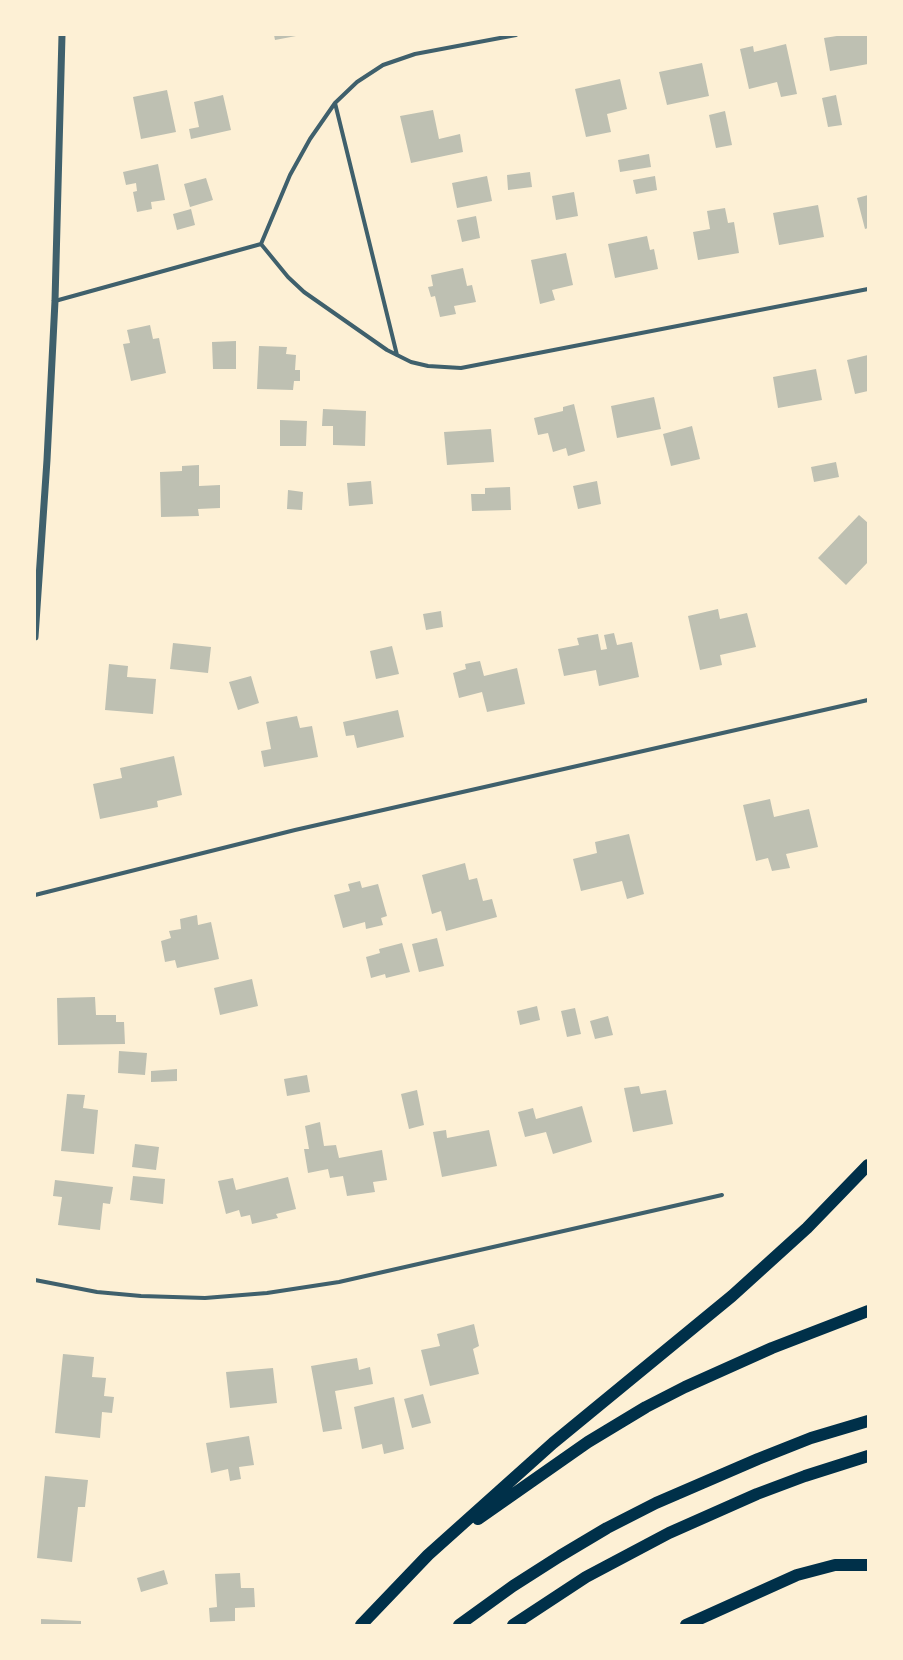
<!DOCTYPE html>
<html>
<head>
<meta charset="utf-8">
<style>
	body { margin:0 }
	#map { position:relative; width:903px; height:1660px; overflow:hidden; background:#fdf0d5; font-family:Arial,sans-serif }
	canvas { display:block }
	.frame { position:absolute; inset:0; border:36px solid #fdf0d5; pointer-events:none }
</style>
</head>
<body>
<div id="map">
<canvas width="903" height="1660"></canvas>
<div class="frame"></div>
</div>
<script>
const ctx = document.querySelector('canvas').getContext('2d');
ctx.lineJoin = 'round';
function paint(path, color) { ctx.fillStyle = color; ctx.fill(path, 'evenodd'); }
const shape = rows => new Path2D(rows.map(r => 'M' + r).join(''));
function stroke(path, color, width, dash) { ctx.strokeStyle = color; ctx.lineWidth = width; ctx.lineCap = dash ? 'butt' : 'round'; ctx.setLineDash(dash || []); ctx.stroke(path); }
paint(shape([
	[274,35,296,35,296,36,275,40],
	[843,35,868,35,868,64,830,71,824,38],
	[786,44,797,94,781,97,777,82,749,89,740,49,753,46,754,52],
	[702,63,709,96,667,105,659,72],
	[620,79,627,109,607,114,611,132,586,137,575,89],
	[167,90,176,132,141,139,133,97],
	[223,95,231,130,191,139,189,129,199,127,194,102],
	[836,95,842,125,828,127,822,98],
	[433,110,439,139,460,134,463,152,411,163,400,116],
	[725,111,732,145,716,148,709,115],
	[649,154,651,167,620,172,618,160],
	[158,164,165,200,151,202,152,209,137,212,133,192,137,191,136,183,126,185,123,172],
	[530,172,532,187,508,190,507,175],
	[487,176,492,201,457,208,452,183],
	[655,176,657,190,636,194,633,180],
	[206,178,213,200,190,207,184,184],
	[574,192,578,216,556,220,552,196],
	[868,195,868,228,865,229,857,198],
	[818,205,824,237,779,245,773,213],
	[725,208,728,223,734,222,739,253,698,260,693,232,710,229,707,211],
	[191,209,195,225,177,230,173,214],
	[476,216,480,238,462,242,457,220],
	[647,236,650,250,654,249,658,269,615,278,608,244],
	[566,253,573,285,552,290,555,300,540,304,531,260],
	[463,268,467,286,472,285,476,302,454,306,456,314,440,317,435,296,431,297,428,287,433,286,431,275],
	[150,325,153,339,159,338,166,373,131,381,123,344,130,343,127,330],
	[236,341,236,369,213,369,212,342],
	[259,346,287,347,286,354,296,355,295,370,300,370,300,381,294,381,293,390,257,389],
	[868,355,868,391,855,394,847,360],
	[816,369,822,400,778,408,773,377],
	[654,397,661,429,617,438,611,406],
	[574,404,585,451,568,456,566,448,553,452,548,433,538,435,534,418,563,411,563,407],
	[323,409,366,411,365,446,333,445,333,426,322,426],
	[280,420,307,421,306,446,280,446],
	[692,426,700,459,671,466,663,434],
	[491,429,494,462,447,465,444,432],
	[836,462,839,477,814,482,811,467],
	[199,465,199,486,220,485,220,508,198,509,199,516,161,517,160,472,182,471,182,466],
	[371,481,373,504,349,506,347,483],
	[597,481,601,504,578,509,573,486],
	[510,487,511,510,472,511,471,494,485,494,485,488],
	[288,490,303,492,302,510,287,509],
	[859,515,868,523,868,562,846,585,818,558],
	[718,609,720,619,747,613,756,647,720,655,722,665,700,670,688,616],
	[441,611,443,627,426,630,423,614],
	[614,633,617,645,632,642,639,677,599,686,596,670,564,676,558,649,579,645,577,638,598,634,601,650,607,649,604,635],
	[173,643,211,647,208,673,170,669],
	[392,646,399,674,376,679,370,651],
	[480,661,484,676,517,668,525,704,487,712,482,692,459,698,453,673,466,669,465,664],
	[109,664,128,666,127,677,156,679,153,714,105,710],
	[251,676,259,703,238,710,229,682],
	[398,710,404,737,357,748,354,735,346,736,343,722],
	[297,716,300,728,312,726,318,757,264,767,261,751,271,749,266,722],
	[174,756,182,795,157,801,158,807,100,819,93,784,122,778,120,768],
	[770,799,774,817,809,809,818,847,786,854,790,868,772,871,768,858,756,861,743,805],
	[629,834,644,894,627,899,622,881,581,891,573,859,597,853,595,842],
	[465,863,469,880,477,878,483,901,492,899,497,917,446,931,441,911,432,914,422,875],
	[360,881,362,888,378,884,387,916,381,918,383,925,366,929,365,922,343,928,334,895,350,891,348,884],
	[197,915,198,925,211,922,219,959,177,968,175,960,165,962,161,941,171,938,169,931,181,929,180,919],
	[437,938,444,966,419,972,412,944],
	[402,943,410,972,386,978,385,974,371,978,366,957,380,953,379,949],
	[252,979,258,1006,220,1015,214,988],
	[95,997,96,1015,116,1015,116,1022,124,1022,125,1044,58,1045,57,998],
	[537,1006,540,1020,520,1025,517,1011],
	[575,1008,581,1034,567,1037,561,1011],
	[608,1016,613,1035,595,1039,590,1021],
	[119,1051,147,1053,145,1075,118,1073],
	[177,1069,177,1081,151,1082,151,1071],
	[307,1075,310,1092,287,1096,284,1079],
	[639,1086,641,1094,666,1090,673,1124,633,1132,624,1088],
	[417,1090,424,1125,409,1129,401,1094],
	[67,1094,85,1095,83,1108,98,1110,94,1154,61,1151],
	[582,1106,592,1142,553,1154,546,1132,525,1137,518,1112,533,1108,536,1119],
	[320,1122,324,1146,336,1145,339,1158,382,1150,387,1180,373,1182,375,1192,347,1196,343,1176,330,1178,328,1169,308,1173,304,1149,309,1149,305,1126],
	[446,1130,447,1138,489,1130,497,1166,442,1177,433,1132],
	[135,1144,159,1147,156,1170,132,1167],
	[133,1176,165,1179,163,1204,130,1200],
	[288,1177,296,1209,276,1214,278,1218,252,1224,250,1215,241,1217,239,1210,226,1214,218,1181,233,1178,236,1190],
	[55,1180,113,1187,110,1204,103,1203,100,1230,58,1225,62,1197,53,1196],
	[474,1324,479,1346,473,1349,479,1374,430,1386,421,1350,440,1346,437,1334],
	[63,1354,94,1357,92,1377,106,1378,104,1396,114,1397,112,1413,102,1412,100,1438,55,1433],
	[357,1358,359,1370,370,1367,373,1384,335,1391,342,1429,323,1432,311,1366],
	[273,1368,277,1403,230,1408,226,1372],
	[423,1394,431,1423,412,1428,404,1399],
	[394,1397,404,1449,384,1454,382,1444,362,1449,354,1407],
	[249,1436,254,1465,239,1467,241,1479,230,1481,228,1469,211,1473,206,1443],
	[45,1476,88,1480,85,1507,78,1507,72,1562,37,1558],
	[164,1570,168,1584,141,1592,137,1578],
	[240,1573,241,1588,254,1588,255,1607,235,1608,235,1621,210,1622,209,1608,217,1607,215,1574],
	[41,1619,81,1621,81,1625,41,1625]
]), '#bec0b2');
stroke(shape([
	[335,103,397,355],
	[261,244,290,175,310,139,335,103,357,82,383,65,415,54,516,35],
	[55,301,261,244,288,277,304,292,387,350,411,362,428,366,461,368,868,289],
	[35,895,295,830,868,700],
	[35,1280,97,1292,141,1296,205,1298,267,1293,339,1282,722,1195]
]), '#3f606c', 4);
stroke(shape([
	[35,637,47,460,55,301,62,35]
]), '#3f606c', 7);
stroke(shape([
	[478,1519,588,1442,646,1407,685,1387,772,1348,868,1311],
	[361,1625,428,1555,553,1443,732,1296,807,1228,868,1165],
	[459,1625,513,1586,560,1556,607,1528,656,1503,758,1459,811,1438,868,1421],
	[513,1625,586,1577,669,1533,757,1494,805,1476,868,1456],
	[686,1625,797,1575,835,1565,868,1565]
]), '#003049', 12);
</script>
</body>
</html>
